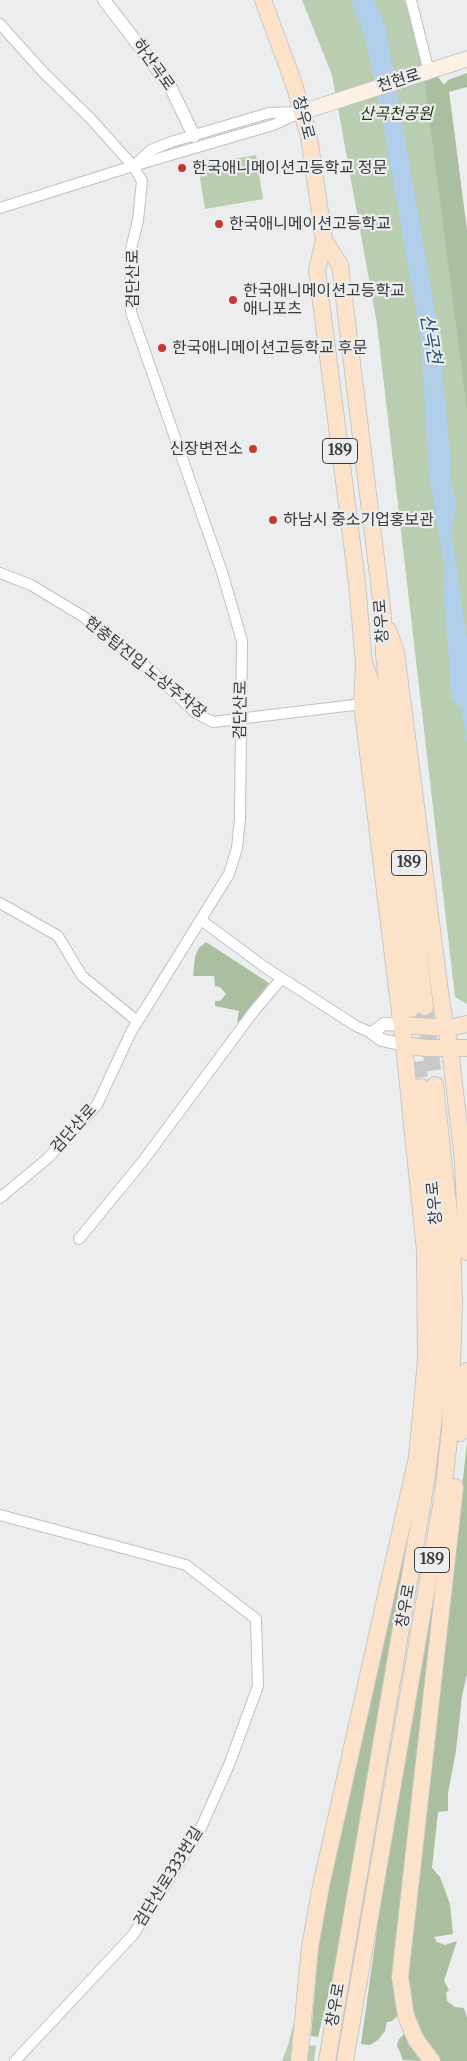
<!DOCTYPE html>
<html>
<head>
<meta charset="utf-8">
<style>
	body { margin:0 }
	canvas { display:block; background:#ecedee }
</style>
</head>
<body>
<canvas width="467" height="2061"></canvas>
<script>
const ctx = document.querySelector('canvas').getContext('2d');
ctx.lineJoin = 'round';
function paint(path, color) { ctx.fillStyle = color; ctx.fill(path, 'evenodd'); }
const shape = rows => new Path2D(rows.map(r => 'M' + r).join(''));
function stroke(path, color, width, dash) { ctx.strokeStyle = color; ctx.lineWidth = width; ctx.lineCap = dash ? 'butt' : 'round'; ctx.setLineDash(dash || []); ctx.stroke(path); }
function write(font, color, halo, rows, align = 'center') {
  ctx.font = font + ' Merriweather,"Noto Sans KR",serif'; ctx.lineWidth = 4.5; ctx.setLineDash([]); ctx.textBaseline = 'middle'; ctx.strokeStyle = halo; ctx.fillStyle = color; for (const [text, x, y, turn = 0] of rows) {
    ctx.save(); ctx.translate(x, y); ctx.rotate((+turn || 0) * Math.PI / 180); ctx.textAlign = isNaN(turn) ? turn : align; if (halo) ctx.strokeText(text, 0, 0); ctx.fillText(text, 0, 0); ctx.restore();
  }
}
paint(shape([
	[302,0,404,0,416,29,421,54,449,92,467,231,467,1004,455,997,377,324,332,75],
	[256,155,263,199,205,209,198,165],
	[295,2018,293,2061,282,2061,288,2045],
	[316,2045,314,2061,306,2061,309,2046]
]), '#b9cdb0');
paint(shape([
	[421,54,444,85,448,80,467,73,467,87,449,92,467,231,467,410],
	[206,942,269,983,240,1021,237,1022,239,1011,215,1006,215,1001,220,1001,226,994,220,987,215,986,214,976,193,976,195,957,199,948],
	[467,1442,467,1674,462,1696,456,1751,448,1793,448,1811,438,1812,432,1868,440,1877,450,1904,453,1934,434,1937,437,1942,445,1945,457,1941,444,1981,449,1990,446,1993,447,2001,455,2007,464,2008,467,2018,467,2061,437,2061,416,2029,408,1980],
	[408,1533,409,1535,334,1972,318,2037,311,2036,322,1908],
	[434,1607,401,2013,392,2021,387,2022,385,2031,378,2040,370,2045,361,2044,383,1886,430,1610],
	[405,2033,422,2061,403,2060,397,2045,399,2039]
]), '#aabfa0');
paint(shape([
	[351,0,374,0,385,25,439,335,451,463,450,476,457,507,451,529,467,641,467,742,461,708,452,700,443,586,445,571,429,475,421,339,381,112,364,33]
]), '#b1cfea');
stroke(shape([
	[425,1007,435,1085],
	[412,1014,421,1087]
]), '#c8c9ca', 16, [16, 8]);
const minor = shape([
	[411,0,429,72],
	[0,24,43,72,91,119,133,166,142,181,138,220,130,253,131,312,222,572,242,641,240,818,237,848,229,874,131,1032,97,1105,48,1158,0,1198],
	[136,164,151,150,171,142,269,113,298,112],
	[0,208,133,166,273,125,302,112],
	[0,573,31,585,84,617,149,669,196,713,213,722,362,704],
	[0,903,58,936,82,976,137,1021],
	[201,920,266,968,356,1026,372,1033],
	[79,1239,143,1161,254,1011,282,978],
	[0,1515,186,1565,256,1619,258,1686,229,1765,200,1830,133,1935,15,2061]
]);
const tertiary = shape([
	[104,0,170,86,194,136],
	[402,1025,384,1024,372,1033,382,1040,404,1045]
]);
const secondary = shape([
	[302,112,467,59]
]);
const primary = shape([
	[263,0,294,84,309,137,324,240,317,270,357,583,364,663,374,690,378,721,411,1009],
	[324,240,340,265,383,616,384,655,425,1007],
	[388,630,396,652,442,1007,450,1049,463,1161,467,1252],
	[402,1025,446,1028,467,1024],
	[404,1045,426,1048,467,1048],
	[460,1433,467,1371],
	[299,2061,310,1947,321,1886,417,1457,426,1360,425,1251,404,1045,362,704,364,663],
	[327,2061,426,1482,432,1433,437,1386,440,1276,432,1169,421,1087],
	[345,2061,443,1494,450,1430,454,1303,452,1240,435,1085],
	[432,2061,416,2040,406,2016,400,1977,455,1487]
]);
stroke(minor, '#bfc0c1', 12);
stroke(tertiary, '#bfc0c1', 14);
stroke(secondary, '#bfc0c1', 17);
stroke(primary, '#c8c8c8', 18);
stroke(minor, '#fff', 10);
stroke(tertiary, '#fff', 12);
stroke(secondary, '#fdf0e4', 15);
stroke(primary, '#fbe2c8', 16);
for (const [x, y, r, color] of [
	[182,168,5,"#c6392e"],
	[219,224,5,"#c6392e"],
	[233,300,5,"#c6392e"],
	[162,348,5,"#c6392e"],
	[253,449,5,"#c6392e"],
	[273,520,5,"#c6392e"]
]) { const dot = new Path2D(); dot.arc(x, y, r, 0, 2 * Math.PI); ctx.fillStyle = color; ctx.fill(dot); stroke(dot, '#ecedee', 2); }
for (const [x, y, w] of [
	[340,451,35],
	[409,863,35],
	[432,1560,35]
]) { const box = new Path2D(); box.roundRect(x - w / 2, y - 12.5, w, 25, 4); ctx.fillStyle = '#ecedee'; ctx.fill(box); stroke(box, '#3a3a3b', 1); }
write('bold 15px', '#3a3a3b', null, [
	["189",340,451],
	["189",409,863],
	["189",432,1560]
]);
write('16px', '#3a3a3b', '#ecedee', [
	["하산곡로",153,65,54],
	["천현로",399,81,-17],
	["창우로",303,118,75],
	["검단산로",133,279,-90],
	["창우로",382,621,-94],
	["현충탑진입 노상주차장",145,668,39],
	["검단산로",241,710,-89],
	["검단산로",74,1129,-48],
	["창우로",435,1203,-95],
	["창우로",406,1606,-80],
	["검단산로333번길",169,1877,-58],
	["창우로",336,2005,-80]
]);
write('italic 16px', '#1a3606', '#ecedee', [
	["산곡천공원",396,114]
]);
write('16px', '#3a3a3b', '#ecedee', [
	["한국애니메이션고등학교 정문",192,168],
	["한국애니메이션고등학교",229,224],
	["한국애니메이션고등학교",243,291],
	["애니포츠",243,309],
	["한국애니메이션고등학교 후문",172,348],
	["신장변전소",243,449,"right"],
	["하남시 중소기업홍보관",283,520]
], 'left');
write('italic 18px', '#214f73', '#ecedee', [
	["산곡천",430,339,80]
]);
</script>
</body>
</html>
